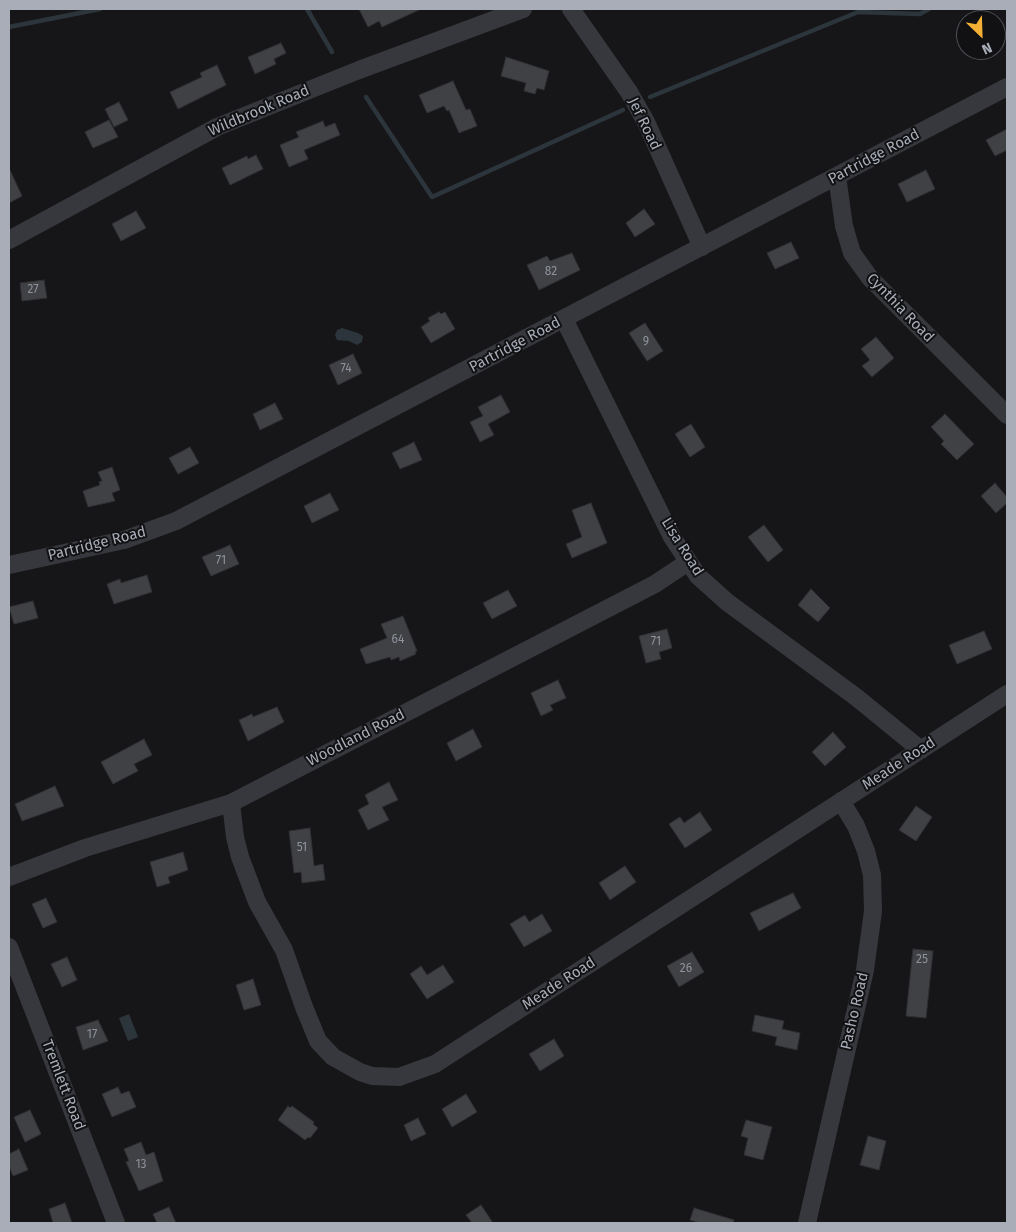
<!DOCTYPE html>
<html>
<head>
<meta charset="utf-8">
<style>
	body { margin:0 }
	#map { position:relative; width:1016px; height:1232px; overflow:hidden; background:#161618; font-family:"Fira Sans",sans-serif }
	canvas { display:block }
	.frame { position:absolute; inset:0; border:10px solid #a8adb8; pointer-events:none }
	.north { position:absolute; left:956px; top:10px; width:50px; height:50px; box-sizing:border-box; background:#111113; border:1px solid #4d4f55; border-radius:50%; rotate:156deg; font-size:14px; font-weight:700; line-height:20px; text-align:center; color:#a8adb8 }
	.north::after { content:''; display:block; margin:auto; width:18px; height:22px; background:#f2b134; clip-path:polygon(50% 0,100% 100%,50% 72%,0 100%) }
</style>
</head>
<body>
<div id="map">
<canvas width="1016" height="1232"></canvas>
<div class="frame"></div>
<div class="north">N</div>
</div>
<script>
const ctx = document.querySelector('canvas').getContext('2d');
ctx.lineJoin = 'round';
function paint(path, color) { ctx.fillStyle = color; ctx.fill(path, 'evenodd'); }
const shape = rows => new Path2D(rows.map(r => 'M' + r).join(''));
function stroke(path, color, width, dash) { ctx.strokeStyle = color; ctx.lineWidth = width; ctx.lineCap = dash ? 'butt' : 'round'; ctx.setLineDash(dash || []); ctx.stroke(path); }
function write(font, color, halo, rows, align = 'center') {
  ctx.font = font + ' "Fira Sans",sans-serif'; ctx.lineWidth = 4; ctx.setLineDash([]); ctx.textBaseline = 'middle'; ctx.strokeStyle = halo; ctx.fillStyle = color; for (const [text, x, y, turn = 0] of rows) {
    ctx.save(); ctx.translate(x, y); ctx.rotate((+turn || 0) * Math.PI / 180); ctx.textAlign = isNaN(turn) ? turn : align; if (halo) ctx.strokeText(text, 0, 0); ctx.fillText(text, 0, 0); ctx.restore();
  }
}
paint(shape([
	[342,328,358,333,363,336,362,342,357,345,349,341,337,340,335,335,337,330],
	[129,1014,138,1037,128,1041,119,1018]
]), '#2c353c');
stroke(shape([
	[307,9,332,52],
	[9,27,100,9],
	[366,97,432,197,623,110],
	[650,97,858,12,920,14,929,9]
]), '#2c353c', 4.5);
const building = shape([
	[359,9,421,9,382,27,379,21,368,27,359,9],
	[281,43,286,53,274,59,276,64,255,74,248,57,281,43],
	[506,57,549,71,544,90,537,88,535,94,524,91,526,83,501,76,506,57],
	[217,65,226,85,178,109,170,92,202,77,200,73,217,65],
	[453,81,466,110,470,109,477,126,459,133,449,110,447,111,444,106,427,113,419,95,453,81],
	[119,102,128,120,114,127,105,109,119,102],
	[109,120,118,137,93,148,85,132,109,120],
	[323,121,325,127,335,123,340,135,304,150,308,159,289,167,280,145,299,137,296,132,323,121],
	[1007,129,1007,150,995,156,986,140,1007,129],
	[256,155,263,169,230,185,222,168,247,156,248,159,256,155],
	[9,168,22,196,9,203,9,168],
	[926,170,935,189,907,202,898,184,926,170],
	[644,209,655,224,635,237,626,223,644,209],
	[136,211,146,228,121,241,112,224,136,211],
	[791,242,799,258,775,269,767,253,791,242],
	[572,253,580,270,539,290,527,265,547,256,550,261,572,253],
	[44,280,47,298,22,301,20,283,44,280],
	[439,312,441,314,445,312,455,329,431,343,421,327,430,321,428,318,439,312],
	[645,323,663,351,647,361,629,333,645,323],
	[876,337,894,358,872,377,862,366,870,360,861,349,876,337],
	[353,354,362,373,338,385,329,365,353,354],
	[501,395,510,412,488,424,494,435,480,442,470,422,483,416,478,407,501,395],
	[275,403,283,419,260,430,253,414,275,403],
	[945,414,974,444,957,460,941,444,944,441,931,427,945,414],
	[691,424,705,447,690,457,675,434,691,424],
	[414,442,422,460,400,469,392,453,414,442],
	[190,447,199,463,178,474,169,458,190,447],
	[112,467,120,490,112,493,115,501,88,507,83,491,100,485,99,482,102,481,98,472,112,467],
	[995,483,1007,497,1007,503,996,513,981,496,995,483],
	[330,493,339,510,312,523,304,506,330,493],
	[591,503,607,543,572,558,566,544,582,537,572,510,591,503],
	[764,525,783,550,768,562,748,537,764,525],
	[230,545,239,564,211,576,202,557,230,545],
	[147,575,152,592,114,604,107,584,120,579,121,583,147,575],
	[811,589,830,608,818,622,798,605,811,589],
	[508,590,517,606,492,619,483,603,508,590],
	[33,601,38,618,14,624,9,607,33,601],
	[403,616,417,651,415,652,416,654,400,661,399,657,391,660,390,657,366,664,360,649,387,638,381,624,403,616],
	[667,629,672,648,659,652,661,659,646,663,639,636,667,629],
	[984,631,992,649,957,664,949,645,984,631],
	[558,680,566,698,550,705,553,710,541,716,531,693,558,680],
	[277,707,284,722,248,741,239,720,252,714,253,717,277,707],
	[473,729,482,747,456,761,447,743,473,729],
	[833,732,846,747,825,766,812,752,833,732],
	[144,739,152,755,134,764,138,771,113,784,101,762,144,739],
	[389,782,398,800,382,807,389,820,368,830,358,810,369,804,365,795,389,782],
	[55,786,64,806,22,821,15,804,55,786],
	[916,806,932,817,916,841,899,830,916,806],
	[700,812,712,830,685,848,669,824,680,817,684,823,700,812],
	[310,828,314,866,323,864,325,880,302,883,301,872,294,873,289,831,310,828],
	[183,852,188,870,168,877,170,883,157,887,150,862,183,852],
	[625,866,636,882,610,900,599,883,625,866],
	[793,893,801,908,759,931,750,913,793,893],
	[46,898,57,922,43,928,32,904,46,898],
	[542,914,552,931,524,947,510,924,525,915,529,922,542,914],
	[913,949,933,951,926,1018,906,1016,913,949],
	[692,952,704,972,679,987,667,966,692,952],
	[67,957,77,980,62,987,51,964,67,957],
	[443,965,454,982,427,999,410,974,421,966,427,975,443,965],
	[253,979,261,1005,244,1010,236,985,253,979],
	[755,1015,784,1021,782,1029,800,1033,797,1050,775,1045,777,1037,752,1031,755,1015],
	[98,1020,108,1041,83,1050,76,1027,98,1020],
	[554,1039,564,1056,540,1071,529,1054,554,1039],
	[118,1087,121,1094,129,1091,136,1107,112,1117,102,1094,118,1087],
	[466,1094,477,1112,452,1127,442,1109,466,1094],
	[288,1106,290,1108,292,1106,314,1122,313,1124,318,1128,310,1138,308,1137,305,1140,278,1120,288,1106],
	[30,1110,41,1134,25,1142,14,1117,30,1110],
	[418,1118,426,1134,411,1141,404,1125,418,1118],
	[746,1120,772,1127,763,1160,744,1155,748,1138,741,1136,746,1120],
	[868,1136,886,1141,879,1170,860,1165,868,1136],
	[141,1142,146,1155,154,1152,163,1181,139,1191,126,1162,129,1161,124,1149,141,1142],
	[19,1149,28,1170,13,1176,9,1166,9,1154,19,1149],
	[65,1203,72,1223,53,1223,49,1209,65,1203],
	[481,1205,493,1223,472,1223,466,1215,481,1205],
	[169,1207,176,1223,157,1223,153,1214,169,1207],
	[694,1208,734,1220,733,1223,700,1223,690,1220,694,1208]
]);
paint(building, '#404145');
stroke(building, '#303034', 1);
stroke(shape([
	[571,9,629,92,646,122,702,247],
	[837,176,844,226,852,253,870,278,1007,415],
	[9,240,217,127,359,70,523,9],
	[564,319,672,537,698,576,727,602,856,697,921,750],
	[9,565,124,540,176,521,1007,87],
	[231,803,235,837,240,857,257,902,284,950,304,1007,318,1041,333,1057,360,1072,372,1076,399,1077,435,1064,1007,694],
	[9,877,85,848,231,803,655,584,688,562],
	[9,947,116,1223],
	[807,1223,865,970,873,911,872,875,866,851,856,826,841,801]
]), '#37383d', 18);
write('12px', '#8e929b', null, [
	["82",551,272],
	["27",33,290],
	["9",646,342],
	["74",346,369],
	["71",221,561],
	["64",398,640],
	["71",656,642],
	["51",302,848],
	["25",922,960],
	["26",686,969],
	["17",92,1035],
	["13",141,1165]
]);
write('15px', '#a8adb8', '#111113', [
	["Wildbrook Road",259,111,-23],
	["Jef Road",644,124,64],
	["Partridge Road",874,157,-28],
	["Cynthia Road",900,308,46],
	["Partridge Road",515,345,-28],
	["Partridge Road",97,544,-14],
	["Lisa Road",682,547,58],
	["Woodland Road",356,738,-27],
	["Meade Road",899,764,-33],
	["Meade Road",559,984,-33],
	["Pasho Road",855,1011,-77],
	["Tremlett Road",63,1085,69]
]);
</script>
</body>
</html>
